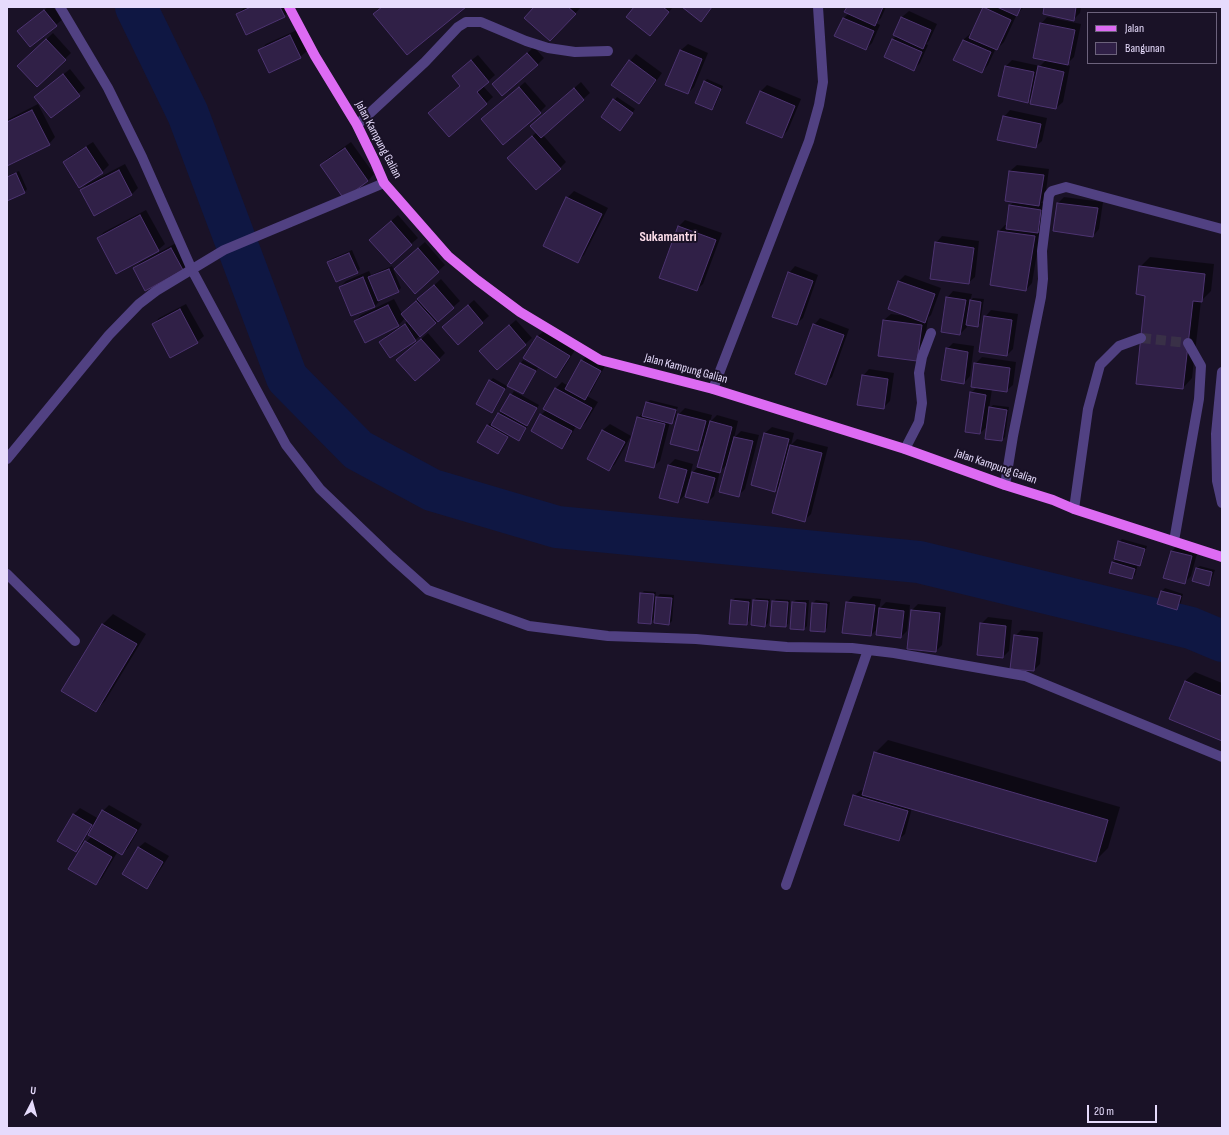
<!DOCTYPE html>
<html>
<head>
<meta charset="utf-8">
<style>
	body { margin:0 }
	#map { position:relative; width:1229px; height:1135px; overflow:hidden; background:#1a1227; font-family:"Sofia Sans Condensed",sans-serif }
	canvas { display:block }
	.frame { position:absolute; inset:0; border:8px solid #e6dbfc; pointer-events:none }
	.legend { position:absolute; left:1087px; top:12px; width:130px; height:52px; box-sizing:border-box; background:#1a1227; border:1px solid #6c627c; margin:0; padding:5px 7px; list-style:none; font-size:12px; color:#e6dbfc }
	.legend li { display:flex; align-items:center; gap:8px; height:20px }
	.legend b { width:20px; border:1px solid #6c627c }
	.north { position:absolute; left:12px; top:1083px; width:40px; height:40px; -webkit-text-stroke:3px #1a1227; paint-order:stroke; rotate:6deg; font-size:11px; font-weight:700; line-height:16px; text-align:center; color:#e6dbfc }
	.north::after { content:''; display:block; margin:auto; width:14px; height:18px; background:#e6dbfc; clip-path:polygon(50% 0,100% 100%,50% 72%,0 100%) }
	.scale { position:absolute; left:1087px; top:1105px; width:70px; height:18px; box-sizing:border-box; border:2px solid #e6dbfc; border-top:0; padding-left:5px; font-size:12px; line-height:14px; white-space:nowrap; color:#e6dbfc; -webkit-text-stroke:3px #1a1227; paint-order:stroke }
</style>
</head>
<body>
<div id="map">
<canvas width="1229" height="1135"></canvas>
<div class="frame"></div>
<ul class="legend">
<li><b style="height:5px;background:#dd6bf3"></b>Jalan</li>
<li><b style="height:11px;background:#302047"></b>Bangunan</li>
</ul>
<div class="north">U</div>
<div class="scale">20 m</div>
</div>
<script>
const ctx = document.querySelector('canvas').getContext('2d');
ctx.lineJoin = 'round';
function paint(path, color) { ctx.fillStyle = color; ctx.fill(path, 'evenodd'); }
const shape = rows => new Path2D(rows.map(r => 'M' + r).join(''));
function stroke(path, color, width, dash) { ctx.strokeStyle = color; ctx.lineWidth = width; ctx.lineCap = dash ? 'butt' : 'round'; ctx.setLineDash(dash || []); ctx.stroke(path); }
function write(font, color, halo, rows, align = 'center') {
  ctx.font = font + ' "Sofia Sans Condensed",sans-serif'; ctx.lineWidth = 4; ctx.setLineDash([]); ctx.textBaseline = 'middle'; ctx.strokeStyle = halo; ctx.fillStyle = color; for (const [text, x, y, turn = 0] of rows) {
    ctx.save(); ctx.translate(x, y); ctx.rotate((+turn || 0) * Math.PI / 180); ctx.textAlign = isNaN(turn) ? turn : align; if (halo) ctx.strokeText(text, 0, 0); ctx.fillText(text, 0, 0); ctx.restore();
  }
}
paint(shape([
	[48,7,53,7,63,19,30,46,18,31],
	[245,7,289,7,291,10,284,16,237,14],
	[535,7,581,7,557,34],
	[635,7,673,7,650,34],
	[683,7,713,7,701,21],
	[848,7,886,7,881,18,876,23,880,25,872,43,866,49,836,36,844,18,849,13],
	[985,7,1024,7,1017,14,1004,42,997,49,996,48,988,65,982,72,963,40,970,34,972,35],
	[1045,7,1081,7,1080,13,1073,20],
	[909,11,937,24,929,41,926,44,928,45,920,63,913,70,885,57,893,39,896,36,894,35,902,17],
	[1047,17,1081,24,1074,57,1066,65,1070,66,1063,102,1056,108,1033,96,1028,102,1006,66,1012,60,1040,66,1047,59,1041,24],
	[297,30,307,51,300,57,260,50,266,44],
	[53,33,71,53,37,86,18,66],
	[688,44,708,53,694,87,688,93,667,84,681,50],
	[534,47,544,58,537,65,493,84],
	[636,54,662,73,645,97,639,103,613,84,630,61],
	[478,55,495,75,483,86,493,97,449,136,429,113,461,85,459,70],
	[70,69,85,88,51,117,35,97],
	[707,79,723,86,715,106,712,109,704,82],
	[525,82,546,106,540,112,489,113],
	[581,82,590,93,543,135,566,162,560,168,515,151,537,132,531,126],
	[767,85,801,99,788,130,782,137,761,91],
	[617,97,635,109,623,127,602,116],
	[38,104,55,137,49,144,7,165,7,120],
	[1010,110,1047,118,1042,141,1035,147,1004,117],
	[93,142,109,165,102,172,79,187,64,163,70,156],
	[351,142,374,174,368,181,344,198,321,165,327,159],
	[125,164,138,188,132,194,94,215,81,191,87,184],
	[1017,165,1049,169,1045,198,1041,203,1047,204,1041,229,1032,283,1026,290,999,231,1005,225,1007,225,1010,206,1014,201,1006,200,1010,171],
	[19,171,27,189,25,192,7,198,7,176],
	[574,191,608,208,584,255,578,261,567,198],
	[1064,197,1103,202,1099,229,1093,236,1054,230,1058,203],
	[146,210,165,244,158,250,98,238,104,232],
	[398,215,418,238,411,244,377,233],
	[685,220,722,233,703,284,696,290,679,226],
	[942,236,979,241,975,277,968,283,936,243],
	[178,242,189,263,183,269,146,289,134,268,141,262],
	[425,242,445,265,415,292,401,263],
	[352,250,360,269,357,272,328,262,331,259],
	[1150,257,1214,264,1211,291,1201,301,1192,378,1183,388,1147,295,1140,267],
	[392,266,401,288,398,291,381,300,375,306,352,315,340,287,346,281,369,271,371,275],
	[795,266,818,275,803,318,796,324,789,273],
	[905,275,941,288,931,315,928,318,923,354,879,355,884,320,891,314,906,316,889,309,899,281],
	[441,279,460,301,415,340,380,342,387,335,408,321,405,318,398,326,355,321,361,315,394,299,402,314],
	[953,291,972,294,970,301,973,298,984,299,980,323,977,326,967,324,967,327,960,334,947,298],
	[474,300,489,316,458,343,450,321],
	[186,304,204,336,197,342,153,325,159,318],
	[991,310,1018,314,1013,349,1007,355,985,317],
	[820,318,849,329,832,377,825,383,814,325],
	[516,320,532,338,497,369,487,345],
	[545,330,575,350,562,371,555,377,525,357,538,336],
	[428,333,445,353,439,359,404,354],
	[953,343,974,346,970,376,964,383,947,349],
	[588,354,606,364,591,392,587,396,598,402,586,422,580,428,576,426,568,441,562,447,532,431,541,415,546,410,555,389,562,382,568,386,582,361],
	[982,357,1016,362,1013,385,1006,391,992,389,989,409,993,405,1009,407,1005,437,1002,440,988,426,980,433,966,432,971,393,977,387,975,364],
	[523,360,538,368,523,393,508,385],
	[869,369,894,373,890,401,883,408,863,376],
	[493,378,507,386,495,409,492,412,490,381],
	[514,391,539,405,527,425,528,425,522,437,519,439,509,434,498,453,487,426,490,423,493,424],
	[650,400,678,407,677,409,648,402],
	[647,402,647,403,677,411,675,420,672,422,670,422,660,461,653,467,638,418,644,411],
	[685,408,712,415,710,422,717,415,738,421,734,438,741,431,759,435,745,489,738,496,728,464,720,471,714,496,708,502,691,479,689,479,684,496,678,502,668,466,675,459,693,464,690,475,699,466,705,443,698,450,671,443,679,414],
	[610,424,631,436,615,464,609,470,588,459,603,430],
	[772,427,794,433,791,445,797,439,828,447,811,514,804,521,780,485,775,491,765,433],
	[1122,539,1147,546,1142,562,1138,564,1135,575,1132,578,1113,562,1117,559,1119,542],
	[1178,545,1198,550,1191,576,1185,582,1165,577,1172,551],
	[1200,566,1215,570,1211,582,1208,585,1197,568],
	[1165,588,1183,594,1180,606,1177,609,1162,591],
	[644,591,656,592,655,599,660,594,674,595,672,621,669,624,655,618,650,623,641,594],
	[853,596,881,599,879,609,886,602,910,605,907,631,901,637,877,629,871,635,847,603],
	[735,598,751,599,749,621,746,624,732,601],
	[756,598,770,599,768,623,765,626,754,601],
	[776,599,790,600,788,624,785,626,773,602],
	[796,600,809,600,807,626,804,629,793,602],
	[816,600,830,602,827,628,824,631,813,603],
	[918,604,946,607,942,645,936,651,912,610],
	[113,614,146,634,105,701,95,711,62,691,103,624],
	[988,617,1012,620,1009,651,1003,657,981,624],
	[1021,630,1043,632,1040,664,1034,670,1015,636],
	[1195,672,1222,683,1222,740,1185,681],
	[888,740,1120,807,1108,848,1095,861,912,808,905,834,898,840,854,796,861,790,864,791,875,753],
	[109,805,142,824,128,848,122,854,118,851,102,878,96,884,86,842,92,836,88,834,82,844,76,851,58,840,74,814,74,816,96,828,97,827,74,814,80,808,99,819,103,811],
	[145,842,169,856,153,881,147,887,138,848]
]), '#0007');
stroke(shape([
	[136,7,188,114,287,378,358,450,432,490,557,527,919,562,1191,628,1222,641]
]), '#0f1743', 42);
const building = shape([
	[251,7,280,7,285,17,246,35,236,14,251,7],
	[382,7,466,7,407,55,373,14,382,7],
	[534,7,568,7,576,14,550,41,524,18,534,7],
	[634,7,663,7,669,12,650,36,626,17,634,7],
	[682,7,712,7,701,22,682,7],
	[847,7,883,7,875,26,844,12,847,7],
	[983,7,1011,20,997,50,969,38,983,7],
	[997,7,1021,7,1017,16,997,7],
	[1044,7,1076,7,1074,21,1043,14,1044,7],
	[44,10,57,26,30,47,17,31,44,10],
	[901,17,931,30,923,49,893,35,901,17],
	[843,18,874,31,866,50,834,36,843,18],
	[1040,23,1075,30,1068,65,1033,58,1040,23],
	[290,35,301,58,269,73,258,50,290,35],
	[46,39,66,60,37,87,17,66,46,39],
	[892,39,922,52,914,71,884,57,892,39],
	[963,40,991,52,982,73,953,60,963,40],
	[680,50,702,59,688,94,665,85,680,50],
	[527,53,538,65,502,96,492,84,527,53],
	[471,60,489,82,477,92,487,104,449,137,428,113,460,86,452,76,471,60],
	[629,60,656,80,639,104,611,85,629,60],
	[1005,66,1034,72,1028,103,998,96,1005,66],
	[1038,66,1064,72,1056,109,1030,104,1038,66],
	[63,74,80,96,51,118,34,97,63,74],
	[704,81,721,89,712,110,695,103,704,81],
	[519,87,541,113,503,145,481,119,519,87],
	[574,88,584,100,541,138,530,126,574,88],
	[760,91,795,106,782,138,746,123,760,91],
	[613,99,633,113,620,131,601,117,613,99],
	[32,110,50,145,7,166,7,122,32,110],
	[1003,116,1041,124,1036,148,997,140,1003,116],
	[532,136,561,169,536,190,507,158,532,136],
	[86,147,103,173,79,188,63,162,86,147],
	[345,148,368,181,344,199,320,165,345,148],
	[119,170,132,195,94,216,80,190,119,170],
	[1009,171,1044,175,1039,206,1005,201,1009,171],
	[16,173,25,193,7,201,7,177,16,173],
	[566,197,602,214,578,263,543,246,566,197],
	[1057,203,1098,208,1093,237,1053,231,1057,203],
	[1009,205,1041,210,1038,233,1006,229,1009,205],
	[140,215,159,251,116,274,97,238,140,215],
	[391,221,412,245,391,264,369,240,391,221],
	[678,226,716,240,697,291,659,278,678,226],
	[998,231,1035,236,1026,291,990,285,998,231],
	[935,242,974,248,969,284,930,279,935,242],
	[171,248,183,270,145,291,133,268,171,248],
	[418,248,439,272,415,294,394,269,418,248],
	[349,253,358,273,336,282,327,262,349,253],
	[1139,266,1205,274,1202,302,1193,301,1183,389,1136,384,1145,296,1136,294,1139,266],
	[389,269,399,292,378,301,368,277,389,269],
	[788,272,813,281,797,325,772,317,788,272],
	[363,277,375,307,351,316,339,287,363,277],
	[898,281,935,294,925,323,888,309,898,281],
	[434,285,454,308,438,322,417,299,434,285],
	[946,297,966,300,960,335,941,332,946,297],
	[970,300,981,302,978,327,966,325,970,300],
	[416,301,436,323,420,337,401,314,416,301],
	[388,305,399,326,365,343,354,321,388,305],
	[468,305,483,323,458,345,442,327,468,305],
	[180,309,198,343,170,358,152,324,180,309],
	[984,316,1012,320,1007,356,979,352,984,316],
	[883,320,922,325,917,361,878,356,883,320],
	[405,324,416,341,390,358,379,342,405,324],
	[813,324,844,335,826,385,795,374,813,324],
	[509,325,526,345,497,370,479,351,509,325],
	[537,336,570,356,556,378,523,358,537,336],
	[421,339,440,360,415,381,396,360,421,339],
	[946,348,968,352,964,384,941,380,946,348],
	[581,360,601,371,585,400,565,389,581,360],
	[520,363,536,371,523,394,507,386,520,363],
	[974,363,1010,368,1007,392,971,387,974,363],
	[862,375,888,379,884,409,857,405,862,375],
	[489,380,505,389,492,413,476,404,489,380],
	[555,388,592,408,580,429,543,409,555,388],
	[970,392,986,395,980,434,965,432,970,392],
	[510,394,537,408,527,426,500,411,510,394],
	[646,402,676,410,672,424,642,416,646,402],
	[989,407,1007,410,1002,441,985,439,989,407],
	[498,413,526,428,519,441,491,425,498,413],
	[540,414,572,431,562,449,531,431,540,414],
	[678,414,706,421,698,451,670,444,678,414],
	[637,417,665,424,654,468,625,461,637,417],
	[710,421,732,427,720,473,697,467,710,421],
	[487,425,508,437,498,454,477,442,487,425],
	[602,430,625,442,609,471,587,459,602,430],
	[764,433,789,439,775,492,751,485,764,433],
	[734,437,753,441,739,497,719,492,734,437],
	[790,445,822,453,805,522,772,513,790,445],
	[668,465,687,470,678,503,659,498,668,465],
	[692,472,715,478,708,503,685,497,692,472],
	[1118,541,1145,549,1140,566,1114,559,1118,541],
	[1171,551,1192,556,1185,584,1163,578,1171,551],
	[1112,562,1135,569,1132,579,1109,573,1112,562],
	[1196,568,1212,572,1209,586,1192,581,1196,568],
	[1161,591,1181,596,1177,610,1157,604,1161,591],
	[640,593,654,594,651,624,638,623,640,593],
	[656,597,672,598,669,625,654,623,656,597],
	[731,600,749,602,747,625,729,624,731,600],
	[753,600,768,601,765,627,751,625,753,600],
	[772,601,788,602,786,627,770,626,772,601],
	[792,602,806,603,804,630,790,629,792,602],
	[846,602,875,605,871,636,842,633,846,602],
	[812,603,827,604,825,632,810,631,812,603],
	[879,608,904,611,901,638,876,635,879,608],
	[911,610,940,613,936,652,907,649,911,610],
	[980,623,1006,626,1003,658,977,655,980,623],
	[102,624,137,644,96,712,61,691,102,624],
	[1014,635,1038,638,1034,671,1010,669,1014,635],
	[1185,681,1222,696,1222,741,1169,719,1185,681],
	[874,752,1108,820,1096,862,862,795,874,752],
	[853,795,908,811,899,841,844,825,853,795],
	[102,810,137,830,122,855,88,835,102,810],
	[73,814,92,825,76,852,57,841,73,814],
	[85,841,112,857,96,885,68,869,85,841],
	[138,847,163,862,147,889,122,874,138,847]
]);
paint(building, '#302047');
stroke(building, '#4d3471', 1);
stroke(shape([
	[1141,338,1188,343]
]), '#393047', 10, [10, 5]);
stroke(shape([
	[60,7,108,88,142,157,192,270,286,445,320,489,391,557,428,590,529,626,608,636,696,639,787,647,852,648,894,653,1025,676,1222,757],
	[357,125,425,62,458,27,466,22,481,22,526,41,548,48,575,52,608,51],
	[1222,372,1216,434,1217,481,1222,503],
	[713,389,809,141,819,105,823,82,818,7],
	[905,449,919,422,922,403,919,373,922,357,931,333],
	[7,459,109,335,139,304,156,291,224,250,384,183],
	[1005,485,1013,436,1041,297,1043,279,1042,251,1049,195,1052,191,1066,187,1222,229],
	[1074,509,1088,409,1100,365,1119,346,1141,338],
	[1174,541,1199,399,1201,366,1188,343],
	[7,574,75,641],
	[786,885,868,650]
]), '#514182', 10);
stroke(shape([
	[289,7,315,56,357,125,375,162,384,183,448,256,477,280,520,312,600,360,713,389,905,449,1005,485,1053,500,1074,509,1222,557]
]), '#dd6bf3', 10);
write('12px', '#e6dbfc', '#1a1227', [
	["Jalan Kampung Galian",378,140,62],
	["Jalan Kampung Galian",686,369,15],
	["Jalan Kampung Galian",996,467,19]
]);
write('bold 14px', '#fcddea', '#1a1227', [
	["Sukamantri",668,237]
]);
</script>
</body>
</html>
